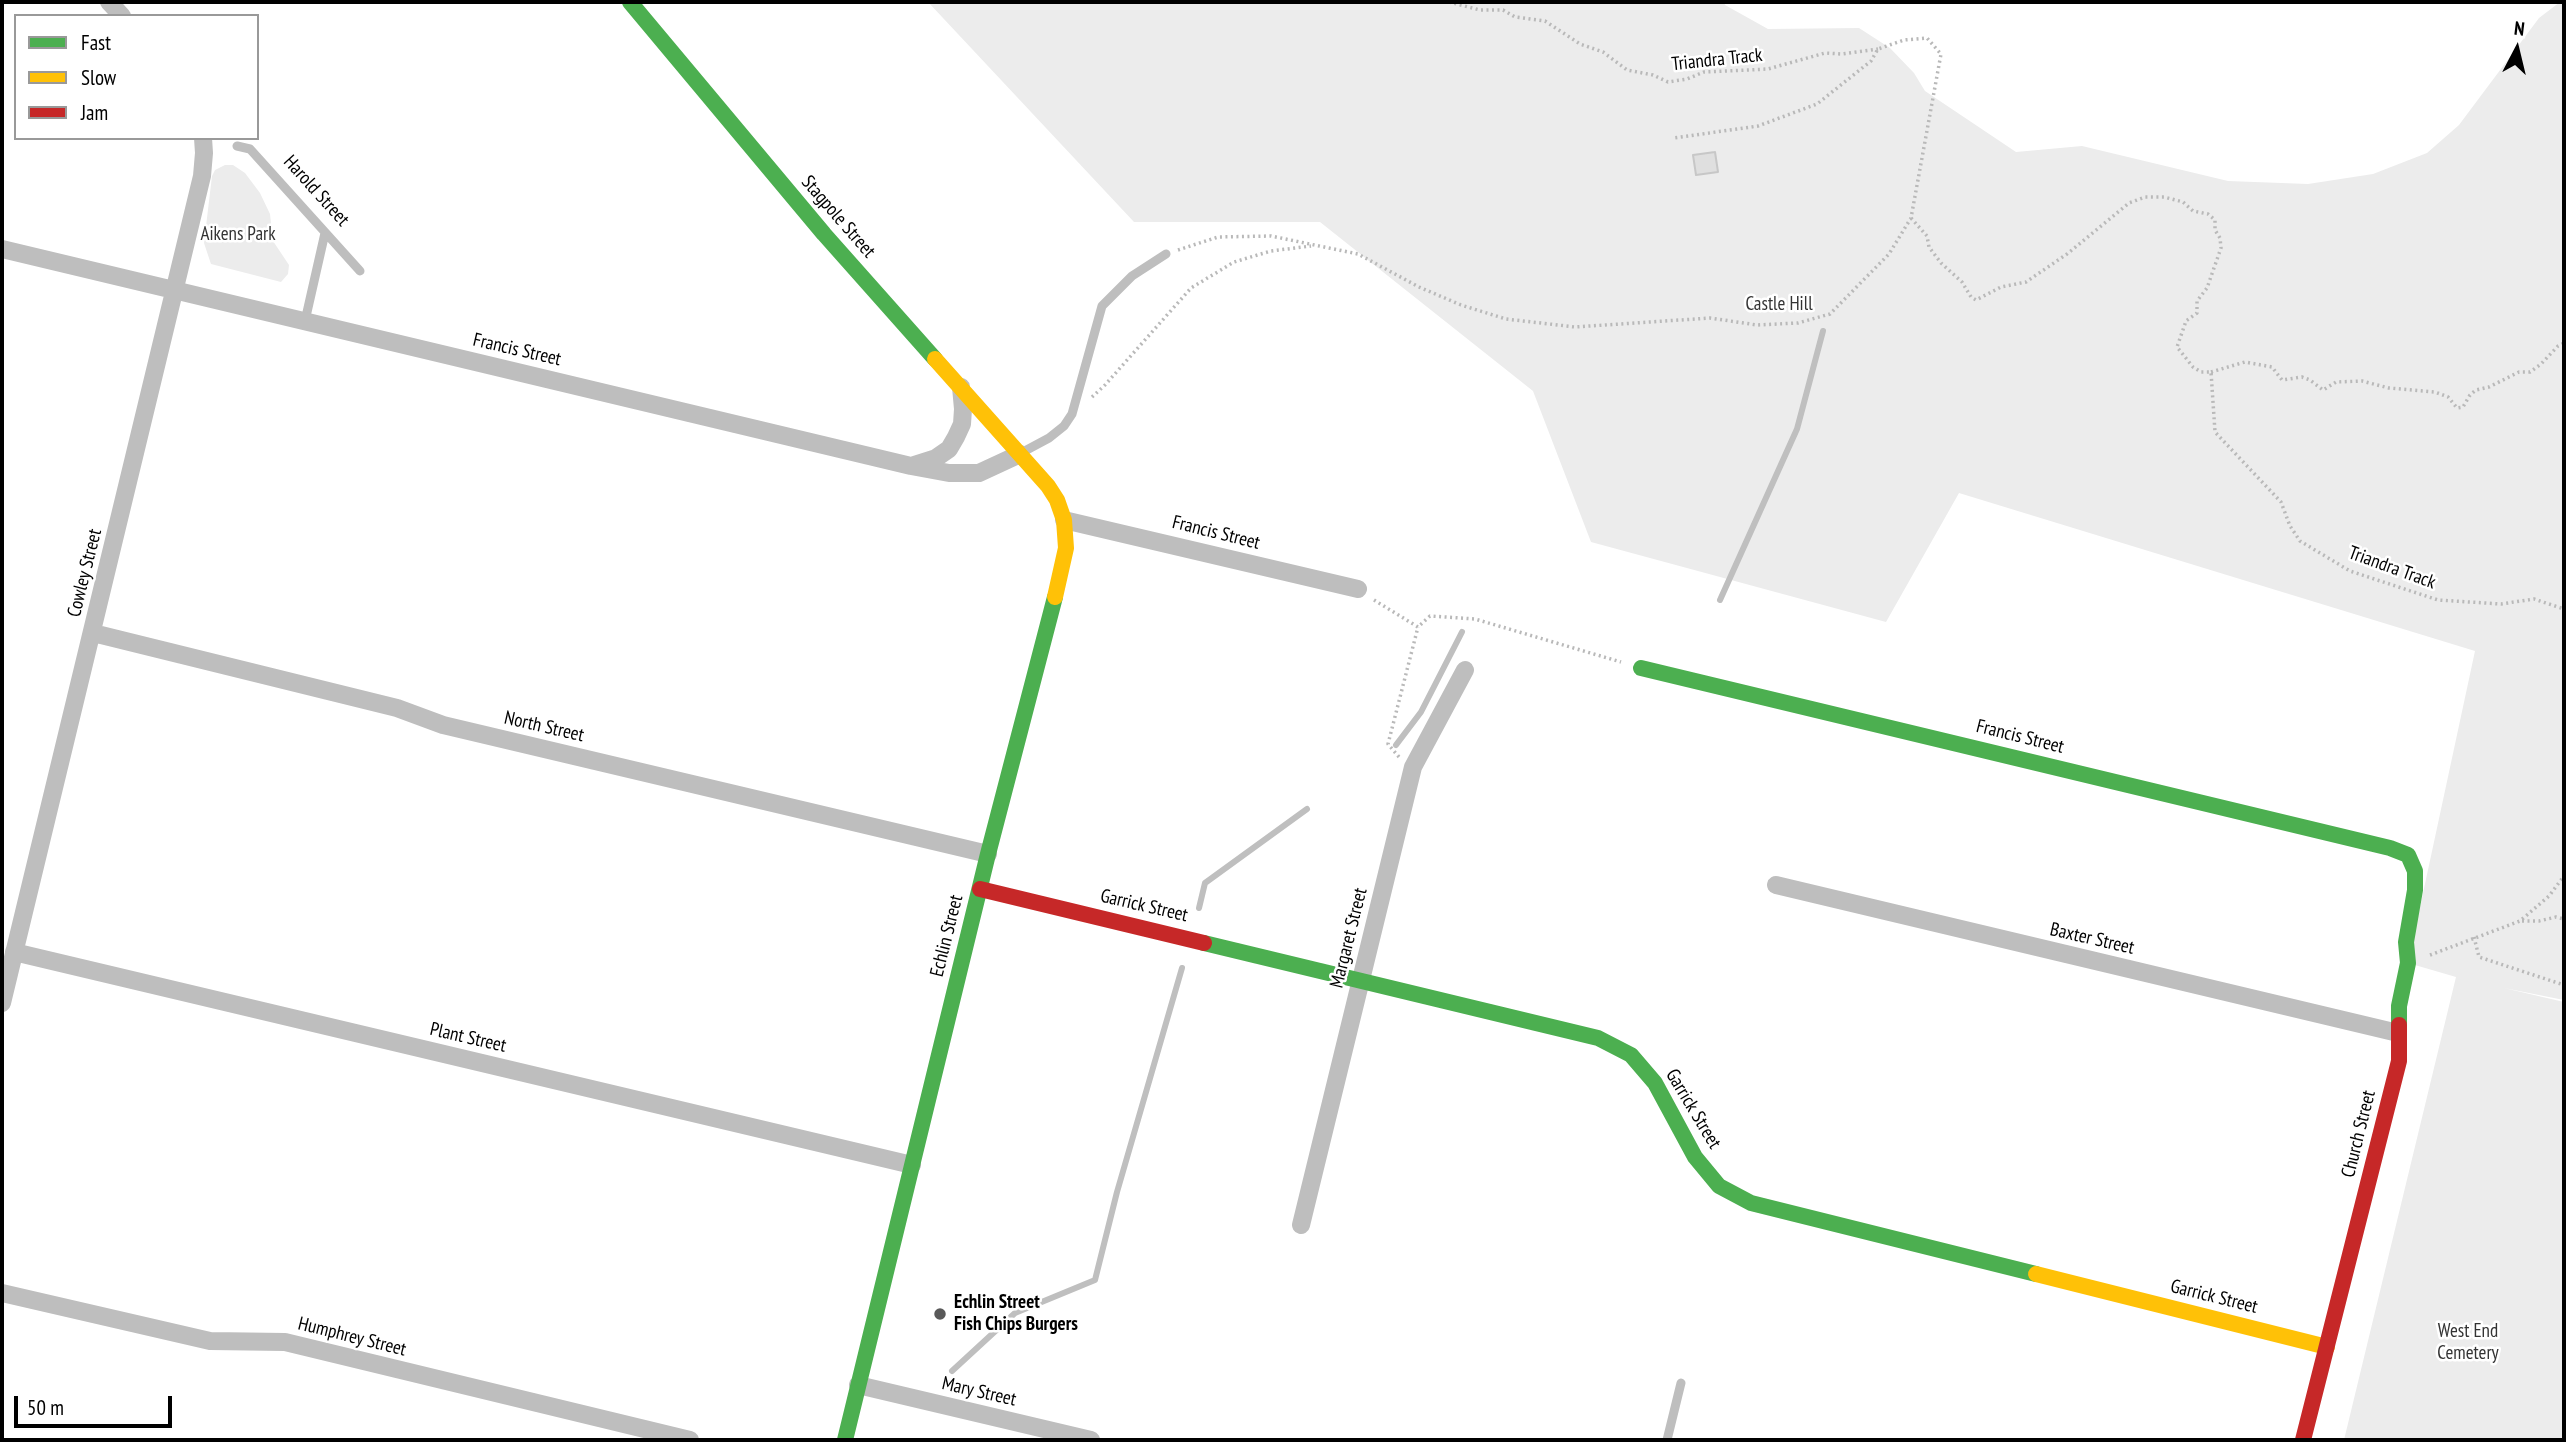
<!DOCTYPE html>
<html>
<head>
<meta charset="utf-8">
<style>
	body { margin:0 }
	#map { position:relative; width:2566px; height:1442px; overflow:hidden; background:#fff; font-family:"PT Sans Narrow",sans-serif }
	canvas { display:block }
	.frame { position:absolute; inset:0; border:4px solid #000; pointer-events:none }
	.legend { position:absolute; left:14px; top:14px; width:245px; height:126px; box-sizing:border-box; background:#fff; border:2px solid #999; margin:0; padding:9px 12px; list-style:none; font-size:21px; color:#000 }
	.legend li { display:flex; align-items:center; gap:14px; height:35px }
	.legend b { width:35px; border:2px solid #999 }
	.north { position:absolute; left:2482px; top:14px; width:70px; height:70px; -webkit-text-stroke:5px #fff; paint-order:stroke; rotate:7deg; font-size:19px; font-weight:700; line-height:28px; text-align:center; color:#000 }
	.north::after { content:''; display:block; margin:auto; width:24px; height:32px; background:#000; clip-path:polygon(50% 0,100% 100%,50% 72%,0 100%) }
	.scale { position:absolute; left:14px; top:1396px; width:158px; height:32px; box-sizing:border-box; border:4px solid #000; border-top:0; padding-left:9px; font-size:21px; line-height:24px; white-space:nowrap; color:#000; -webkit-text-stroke:5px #fff; paint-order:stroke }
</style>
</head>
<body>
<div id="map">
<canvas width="2566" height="1442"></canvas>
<div class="frame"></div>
<ul class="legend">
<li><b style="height:9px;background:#4caf50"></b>Fast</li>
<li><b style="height:9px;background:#ffc107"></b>Slow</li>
<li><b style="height:9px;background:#c62828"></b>Jam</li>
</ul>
<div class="north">N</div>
<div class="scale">50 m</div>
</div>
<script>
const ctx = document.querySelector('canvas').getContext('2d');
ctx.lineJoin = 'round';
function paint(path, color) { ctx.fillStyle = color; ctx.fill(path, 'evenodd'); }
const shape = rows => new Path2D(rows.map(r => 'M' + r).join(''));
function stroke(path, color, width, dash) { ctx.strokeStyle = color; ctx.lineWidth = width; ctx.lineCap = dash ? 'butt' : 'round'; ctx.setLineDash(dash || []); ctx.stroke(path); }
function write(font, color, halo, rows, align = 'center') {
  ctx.font = font + ' "PT Sans Narrow",sans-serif'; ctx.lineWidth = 5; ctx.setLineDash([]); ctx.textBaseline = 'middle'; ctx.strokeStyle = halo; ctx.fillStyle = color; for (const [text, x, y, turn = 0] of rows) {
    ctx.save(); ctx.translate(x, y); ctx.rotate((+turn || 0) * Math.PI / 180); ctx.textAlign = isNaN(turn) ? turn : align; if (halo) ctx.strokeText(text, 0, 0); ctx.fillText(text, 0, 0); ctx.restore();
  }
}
paint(shape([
	[928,2,1724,2,1725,5,1768,29,1859,28,1890,48,1914,73,1925,91,2016,152,2082,146,2228,181,2308,184,2373,174,2427,153,2459,125,2539,18,2560,2,2564,2,2564,1000,2504,988,2564,1002,2564,1440,2344,1440,2456,977,2408,963,2475,651,1959,493,1886,622,1591,542,1533,391,1320,222,1134,222],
	[225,165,233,165,245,173,260,193,270,214,273,241,289,265,288,274,281,282,211,264,204,243,212,176,215,170]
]), '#ececec');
stroke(shape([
	[1720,600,1797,429,1823,331],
	[1396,745,1421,712,1462,632],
	[1199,908,1205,883,1307,809],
	[952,1371,1015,1313,1095,1280,1117,1192,1182,968]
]), '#bfbfbf', 6);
const building = shape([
	[1715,152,1718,172,1696,175,1693,155,1715,152]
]);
paint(building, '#dfdfdf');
stroke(building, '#c7c7c7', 2);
stroke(shape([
	[1449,2,1480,10,1503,10,1515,17,1545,21,1580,44,1603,52,1627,70,1653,75,1668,82,1687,79,1704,72,1768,69,1825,53,1842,54,1878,49],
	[1911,218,1927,236,1929,247,1941,263,1962,282,1971,297,1976,300,2001,287,2026,282,2067,254,2129,203,2145,197,2164,197,2183,202,2193,211,2208,214,2215,220,2215,230,2220,238,2221,248,2207,288,2197,301,2197,313,2186,321,2177,347,2193,367,2201,372,2211,372,2215,432,2281,502,2290,526,2300,541,2350,571,2438,600,2501,604,2534,599,2564,609],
	[1178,250,1218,237,1271,236,1358,254,1419,287,1461,305,1506,319,1575,327,1710,318,1757,325,1798,323,1830,314,1889,254,1911,218,1941,54,1927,38,1904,40,1878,49,1871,61,1817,104,1758,126,1674,138],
	[2211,372,2245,362,2272,367,2282,380,2302,377,2310,380,2323,390,2336,382,2362,381,2389,388,2435,392,2448,397,2457,408,2463,407,2470,395,2476,390,2489,387,2519,372,2530,372,2541,364,2558,346,2564,343],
	[1092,397,1105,385,1191,288,1234,262,1271,251,1311,246],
	[1374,600,1418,627,1430,616,1475,619,1621,662],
	[1399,757,1388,744,1418,627],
	[2522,921,2539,921,2556,917,2564,919],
	[2474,937,2479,957,2564,985],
	[2430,955,2520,921,2549,896,2564,876]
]), '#b9b9b9', 3.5, [2, 3.5]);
stroke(shape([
	[237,146,250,149,360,271],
	[305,321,325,233],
	[1021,453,1049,438,1064,426,1072,414,1102,306,1132,276,1166,254],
	[1667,1440,1681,1383]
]), '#bebebe', 9);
stroke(shape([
	[109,2,122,16],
	[2,249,911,466,949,473,979,473,1020,454],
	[914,465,936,458,949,449,956,437,962,424,963,409,961,387],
	[1064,520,1358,589],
	[93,633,397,708,443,725,988,854],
	[1776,885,2398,1033],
	[14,952,912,1165],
	[2,1003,202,176,204,153,203,138],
	[1301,1225,1413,767,1465,670],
	[2,1293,210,1341,285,1342,690,1440],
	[858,1385,1091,1440]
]), '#bebebe', 18);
stroke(shape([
	[630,2,824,234,935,359],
	[1641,668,2390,848,2408,855,2415,871,2415,890,2406,942,2408,963,2399,1006,2399,1025],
	[1204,943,1598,1038,1631,1055,1655,1083,1695,1157,1719,1186,1751,1203,2036,1274],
	[845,1440,988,854,1055,597]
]), '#4caf50', 16);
stroke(shape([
	[935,359,1048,486,1057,500,1064,520,1066,548,1055,597],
	[2036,1274,2327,1347]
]), '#ffc107', 16);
stroke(shape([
	[980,889,1204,943],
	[2303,1440,2399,1061,2399,1025]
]), '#c62828', 16);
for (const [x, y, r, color] of [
	[940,1314,7,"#595959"]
]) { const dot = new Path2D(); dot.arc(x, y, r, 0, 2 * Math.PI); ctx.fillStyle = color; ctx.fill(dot); stroke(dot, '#fff', 2.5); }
write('19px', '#000', '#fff', [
	["Triandra Track",1717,60,-6],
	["Harold Street",316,191,48],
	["Stagpole Street",838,217,49],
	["Francis Street",517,350,13],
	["Francis Street",1216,533,14],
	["Triandra Track",2392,568,20],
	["Cowley Street",85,573,-76],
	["North Street",544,727,13],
	["Francis Street",2020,737,14],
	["Garrick Street",1144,906,13],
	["Echlin Street",947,936,-76],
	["Margaret Street",1349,938,-76],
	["Baxter Street",2092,939,13],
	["Plant Street",468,1038,13],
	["Garrick Street",1693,1109,59],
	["Church Street",2359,1134,-76],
	["Garrick Street",2214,1297,14],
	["Humphrey Street",352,1337,14],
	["Mary Street",979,1392,13]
]);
write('19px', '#333', '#fff', [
	["Aikens Park",238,235],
	["Castle Hill",1779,305],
	["West End",2468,1332],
	["Cemetery",2468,1354]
]);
write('bold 19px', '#000', '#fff', [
	["Echlin Street",954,1303],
	["Fish Chips Burgers",954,1325]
], 'left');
</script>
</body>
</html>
